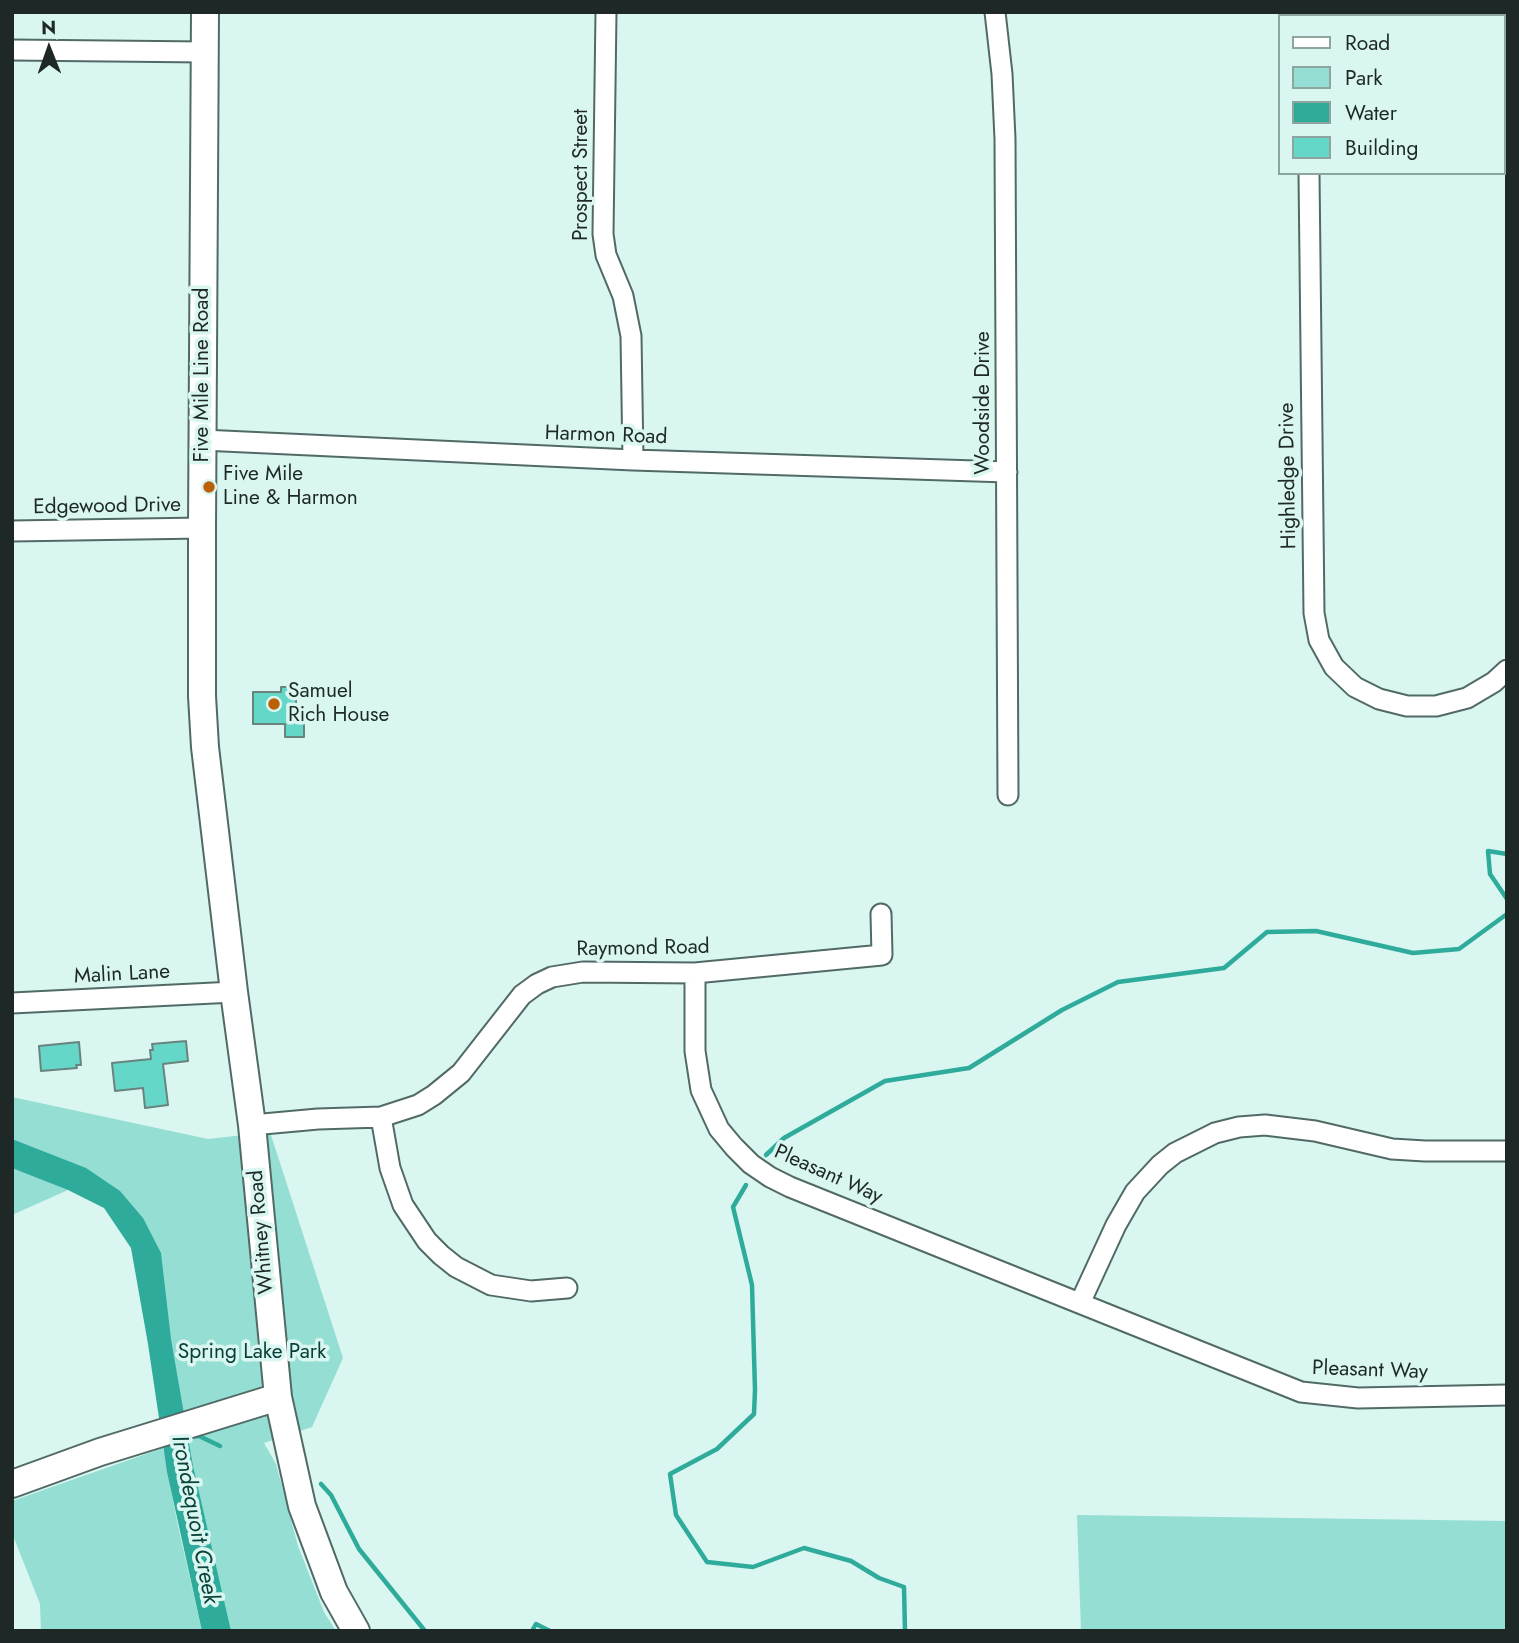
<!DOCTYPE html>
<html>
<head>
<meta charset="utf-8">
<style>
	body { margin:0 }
	#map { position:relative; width:1519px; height:1643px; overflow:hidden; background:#d9f6f0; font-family:Jost,sans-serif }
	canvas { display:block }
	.frame { position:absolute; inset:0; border:14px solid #1e2826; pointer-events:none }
	.legend { position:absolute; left:1278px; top:14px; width:228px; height:161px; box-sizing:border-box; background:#d9f6f0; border:2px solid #8ea49f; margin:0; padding:9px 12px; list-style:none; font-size:21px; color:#1e2826 }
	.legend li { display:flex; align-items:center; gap:14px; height:35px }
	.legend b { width:35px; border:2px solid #8ea49f }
	.north { position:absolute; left:14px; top:14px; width:70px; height:70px; -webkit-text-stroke:5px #d9f6f0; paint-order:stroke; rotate:359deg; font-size:19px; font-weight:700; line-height:28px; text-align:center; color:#1e2826 }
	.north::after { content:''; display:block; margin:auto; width:24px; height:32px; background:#1e2826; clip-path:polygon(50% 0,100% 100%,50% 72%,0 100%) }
</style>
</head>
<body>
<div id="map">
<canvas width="1519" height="1643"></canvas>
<div class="frame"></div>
<ul class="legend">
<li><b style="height:9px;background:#fff"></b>Road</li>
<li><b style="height:19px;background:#95ded3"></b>Park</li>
<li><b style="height:19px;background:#2fab9c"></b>Water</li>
<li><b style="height:19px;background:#64d7c8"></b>Building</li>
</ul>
<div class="north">N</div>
</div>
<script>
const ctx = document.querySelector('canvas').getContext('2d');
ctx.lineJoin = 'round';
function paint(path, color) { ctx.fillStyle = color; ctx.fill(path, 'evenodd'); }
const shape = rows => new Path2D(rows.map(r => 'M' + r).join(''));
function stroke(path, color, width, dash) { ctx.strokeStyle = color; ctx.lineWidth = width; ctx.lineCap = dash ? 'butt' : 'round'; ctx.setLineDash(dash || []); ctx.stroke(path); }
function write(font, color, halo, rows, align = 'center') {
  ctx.font = font + ' Jost,sans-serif'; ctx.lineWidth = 7; ctx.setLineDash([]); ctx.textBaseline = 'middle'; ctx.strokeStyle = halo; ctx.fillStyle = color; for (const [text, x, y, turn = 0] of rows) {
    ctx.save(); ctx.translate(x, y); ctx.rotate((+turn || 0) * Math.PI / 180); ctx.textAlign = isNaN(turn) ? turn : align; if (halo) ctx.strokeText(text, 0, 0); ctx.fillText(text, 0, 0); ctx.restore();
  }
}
paint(shape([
	[12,1097,208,1139,270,1132,343,1358,312,1427,264,1443,276,1464,298,1546,324,1612,336,1631,217,1631,136,1223,24,1145,12,1139],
	[12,1168,30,1174,68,1190,12,1215],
	[163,1448,178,1526,202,1631,41,1631,40,1604,12,1533,12,1501],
	[1077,1515,1507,1521,1507,1631,1081,1631]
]), '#95ded3');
paint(shape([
	[12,1139,86,1168,120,1191,143,1218,161,1253,171,1339,193,1466,231,1631,202,1631,167,1472,148,1344,131,1248,104,1208,68,1190,12,1168]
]), '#2fab9c');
stroke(shape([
	[1507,854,1488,851,1490,874,1507,899],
	[766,1155,784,1138,885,1081,969,1068,1062,1010,1118,982,1224,968,1267,932,1316,931,1413,953,1459,949,1507,914],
	[746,1185,733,1207,752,1285,755,1390,754,1414,717,1449,670,1474,676,1515,707,1562,753,1567,804,1548,851,1561,879,1578,904,1587,905,1631],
	[189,1437,199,1436,220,1446],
	[321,1484,331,1495,359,1549,425,1631],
	[532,1631,536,1624,550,1631]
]), '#2fab9c', 4.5);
const building = shape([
	[281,687,296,687,296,719,304,719,304,737,285,737,285,724,253,724,253,692,281,692,281,687],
	[186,1041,188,1061,163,1064,168,1105,145,1108,143,1088,115,1091,112,1063,151,1059,150,1050,153,1050,152,1044,186,1041],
	[79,1042,81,1065,76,1065,77,1068,41,1071,39,1046,79,1042]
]);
paint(building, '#64d7c8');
stroke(building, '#69837e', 2);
const minor = shape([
	[606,12,603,234,606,255,623,296,631,336,633,460],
	[995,12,1002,74,1005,139,1008,795],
	[1307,12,1307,16],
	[12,50,205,52],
	[1309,173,1314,613,1319,640,1334,667,1355,687,1379,699,1407,706,1436,706,1467,698,1494,682,1507,670],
	[202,440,633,460,1007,472],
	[12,531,202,528],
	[695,973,695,1051,701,1090,719,1129,734,1147,751,1164,770,1177,790,1187,1301,1392,1358,1398,1507,1395],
	[12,1003,234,992],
	[381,1117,390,1168,403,1205,427,1241,441,1255,456,1267,491,1285,531,1291,567,1288],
	[252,1125,318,1119,381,1117,418,1105,434,1095,461,1073,522,995,537,984,552,977,583,972,695,973,882,955,881,914],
	[1080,1303,1116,1225,1135,1192,1160,1165,1175,1153,1215,1133,1239,1127,1265,1125,1315,1131,1392,1149,1425,1151,1507,1151]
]);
const secondary = shape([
	[205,12,202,528,202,696,205,747,234,992,252,1125,278,1397,302,1506,334,1592,356,1631],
	[12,1484,100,1452,278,1397]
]);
stroke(minor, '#516a66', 23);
stroke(secondary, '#516a66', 30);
stroke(minor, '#fff', 19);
stroke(secondary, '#fff', 26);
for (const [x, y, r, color] of [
	[209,487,7,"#bb6006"],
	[274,704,7,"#bb6006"]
]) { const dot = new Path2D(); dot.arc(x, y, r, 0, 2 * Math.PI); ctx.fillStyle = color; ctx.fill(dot); stroke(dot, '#d9f6f0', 2.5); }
write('21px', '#1e2826', '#d9f6f0', [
	["Prospect Street",582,175,-90],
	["Five Mile Line Road",203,375,-90],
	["Woodside Drive",984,403,-90],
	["Harmon Road",606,436,2],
	["Highledge Drive",1289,476,-91],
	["Edgewood Drive",107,507,-1],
	["Raymond Road",643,949,-1],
	["Malin Lane",122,975,-3],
	["Pleasant Way",828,1175,24],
	["Whitney Road",262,1232,-95],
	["Pleasant Way",1370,1371,2]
]);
write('21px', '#1e2826', '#d9f6f0', [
	["Five Mile",223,475],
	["Line & Harmon",223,499],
	["Samuel",288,692],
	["Rich House",288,716]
], 'left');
write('21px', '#09403a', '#d9f6f0', [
	["Spring Lake Park",252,1353]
]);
write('italic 23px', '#0c423c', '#d9f6f0', [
	["Irondequoit Creek",194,1520,79]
]);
</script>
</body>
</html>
